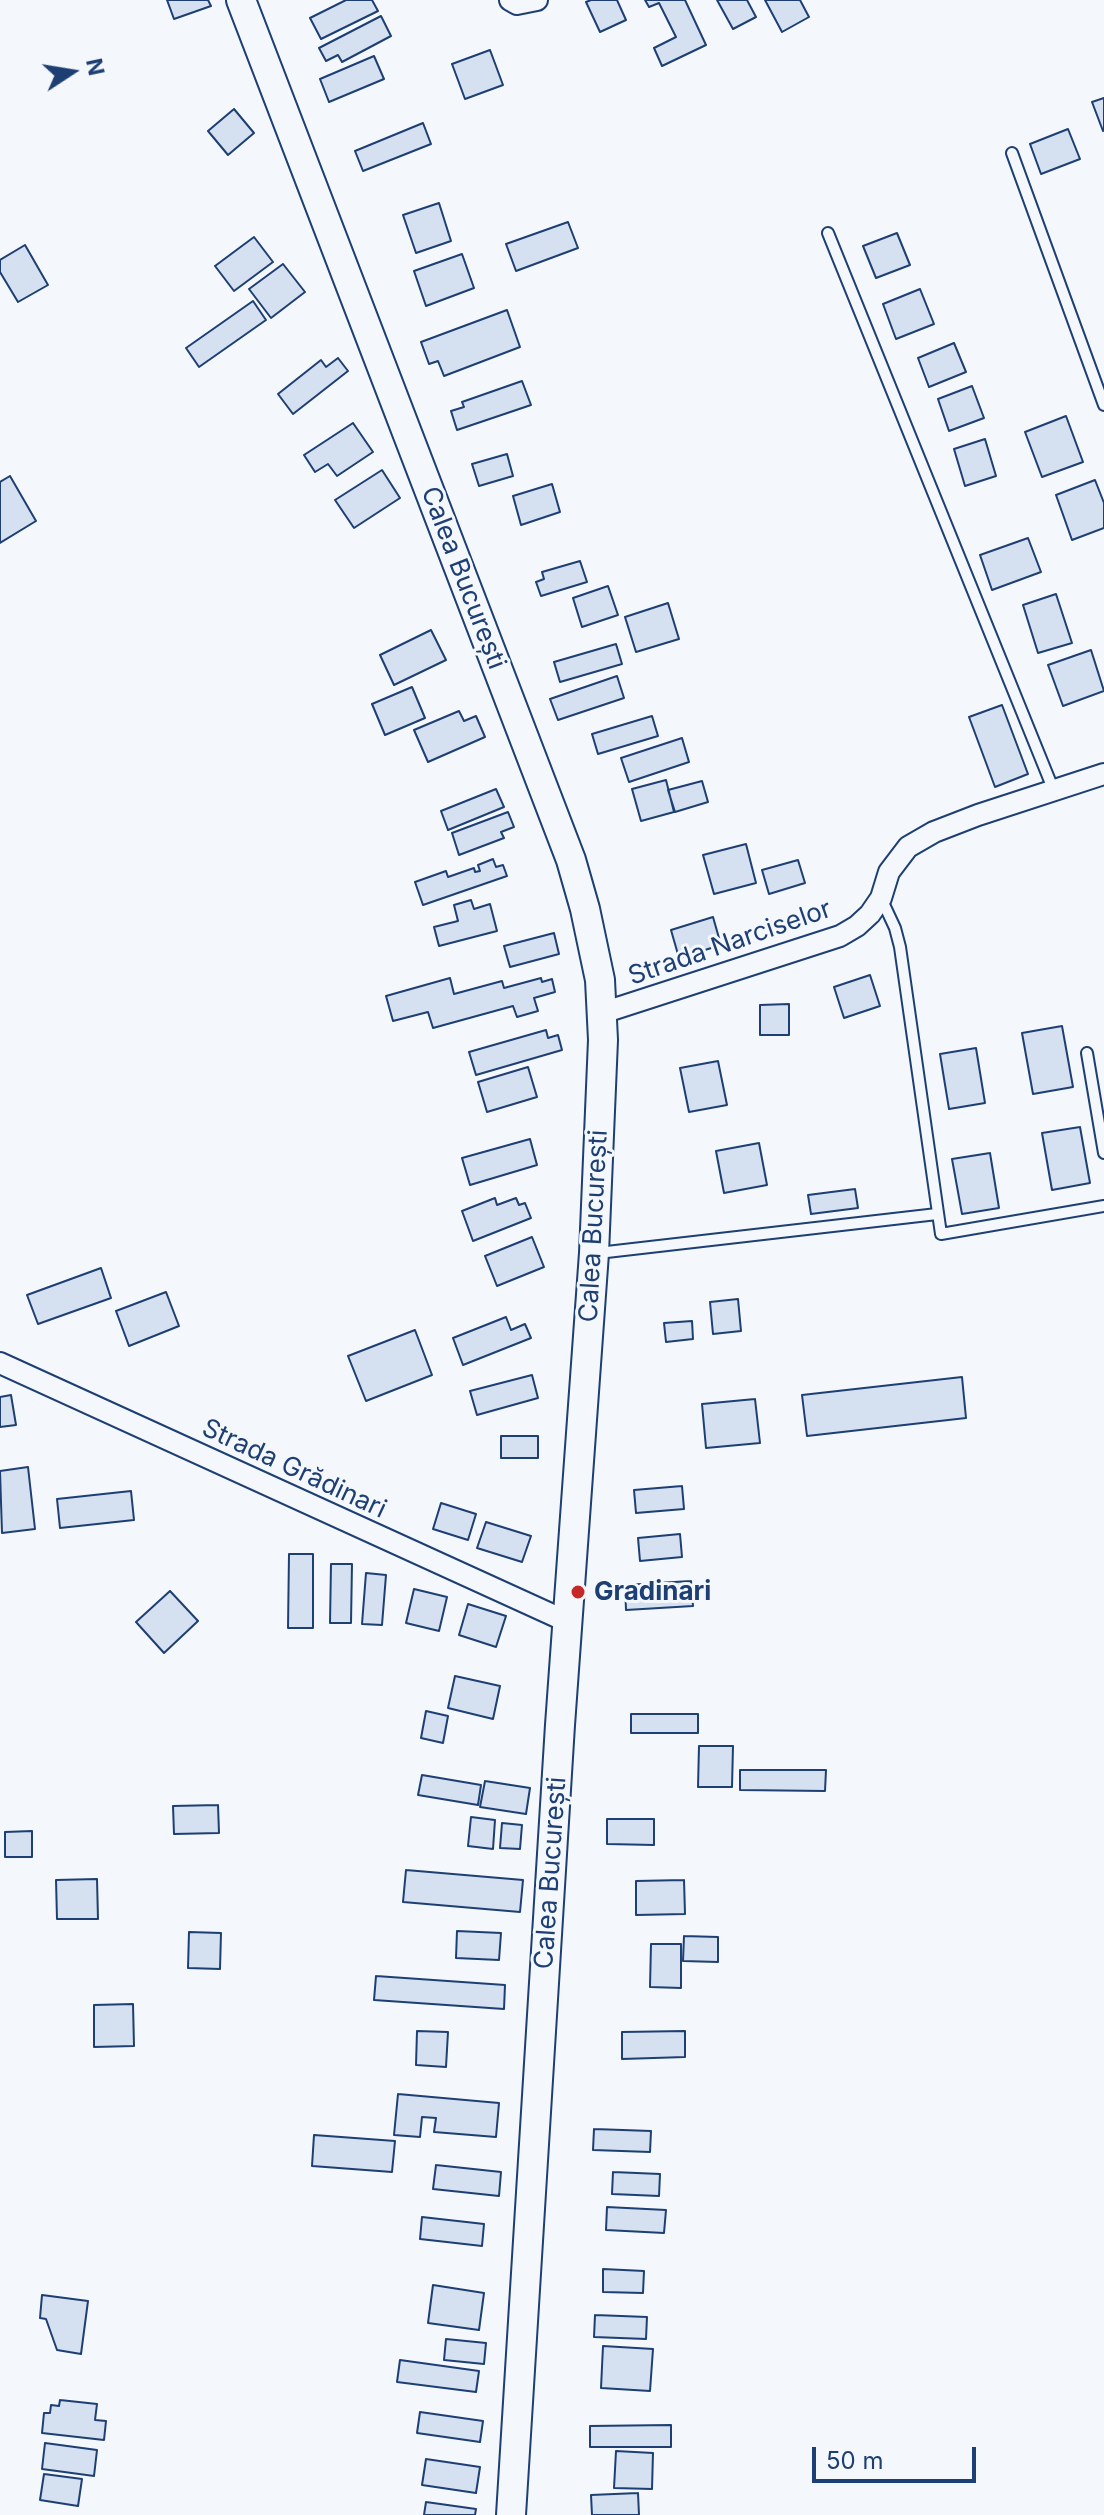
<!DOCTYPE html>
<html>
<head>
<meta charset="utf-8">
<style>
	body { margin:0 }
	#map { position:relative; width:1104px; height:2515px; overflow:hidden; background:#f4f7fb; font-family:Inter,sans-serif }
	canvas { display:block }
	.north { position:absolute; left:32px; top:32px; width:80px; height:80px; -webkit-text-stroke:6px #f4f7fb; paint-order:stroke; rotate:78deg; font-size:22px; font-weight:700; line-height:32px; text-align:center; color:#1d3f73 }
	.north::after { content:''; display:block; margin:auto; width:28px; height:36px; background:#1d3f73; clip-path:polygon(50% 0,100% 100%,50% 72%,0 100%) }
	.scale { position:absolute; left:812px; top:2447px; width:164px; height:36px; box-sizing:border-box; border:4px solid #1d3f73; border-top:0; padding-left:10px; font-size:24px; line-height:28px; white-space:nowrap; color:#1d3f73; -webkit-text-stroke:6px #f4f7fb; paint-order:stroke }
</style>
</head>
<body>
<div id="map">
<canvas width="1104" height="2515"></canvas>
<div class="north">N</div>
<div class="scale">50 m</div>
</div>
<script>
const ctx = document.querySelector('canvas').getContext('2d');
ctx.lineJoin = 'round';
function paint(path, color) { ctx.fillStyle = color; ctx.fill(path, 'evenodd'); }
const shape = rows => new Path2D(rows.map(r => 'M' + r).join(''));
function stroke(path, color, width, dash) { ctx.strokeStyle = color; ctx.lineWidth = width; ctx.lineCap = dash ? 'butt' : 'round'; ctx.setLineDash(dash || []); ctx.stroke(path); }
function write(font, color, halo, rows, align = 'center') {
  ctx.font = font + ' Inter,sans-serif'; ctx.lineWidth = 6; ctx.setLineDash([]); ctx.textBaseline = 'middle'; ctx.strokeStyle = halo; ctx.fillStyle = color; for (const [text, x, y, turn = 0] of rows) {
    ctx.save(); ctx.translate(x, y); ctx.rotate((+turn || 0) * Math.PI / 180); ctx.textAlign = isNaN(turn) ? turn : align; if (halo) ctx.strokeText(text, 0, 0); ctx.fillText(text, 0, 0); ctx.restore();
  }
}
const building = shape([
	[167,0,208,0,211,6,174,19,167,0],
	[346,0,372,0,378,11,321,39,310,18,346,0],
	[591,0,617,0,626,20,600,32,586,2,591,0],
	[645,0,685,0,706,45,662,66,654,48,676,37,659,3,649,7,645,0],
	[717,0,747,0,756,17,733,29,717,0],
	[765,0,800,0,809,17,782,32,765,0],
	[381,16,391,36,342,62,338,55,326,61,319,48,381,16],
	[490,50,503,85,465,99,452,64,490,50],
	[374,56,384,79,329,102,320,79,374,56],
	[1104,98,1104,130,1103,131,1092,102,1104,98],
	[234,109,254,133,228,155,208,131,234,109],
	[423,123,431,144,363,171,355,151,423,123],
	[1068,129,1080,159,1041,174,1030,144,1068,129],
	[439,203,451,241,416,253,403,215,439,203],
	[568,222,578,248,516,271,506,244,568,222],
	[897,233,910,265,876,278,863,246,897,233],
	[254,237,273,262,234,291,215,266,254,237],
	[25,245,48,285,18,302,0,272,0,260,25,245],
	[462,254,474,288,426,306,414,271,462,254],
	[283,264,305,292,271,318,249,289,283,264],
	[920,289,934,324,896,339,883,304,920,289],
	[253,301,266,320,199,367,186,348,253,301],
	[507,310,520,347,444,376,438,361,429,364,421,342,507,310],
	[954,343,966,372,929,387,918,358,954,343],
	[338,358,348,371,293,414,278,394,321,360,326,367,338,358],
	[522,381,531,405,457,430,451,411,464,407,462,402,522,381],
	[972,386,984,418,949,431,938,399,972,386],
	[1066,416,1083,462,1042,477,1025,432,1066,416],
	[353,423,373,452,337,476,328,464,315,472,304,455,353,423],
	[985,439,996,476,965,486,954,449,985,439],
	[507,454,513,476,479,486,472,464,507,454],
	[382,470,400,498,354,528,335,500,382,470],
	[10,476,36,521,0,543,0,482,10,476],
	[1095,480,1104,503,1104,528,1072,540,1056,495,1095,480],
	[552,484,560,512,521,525,513,496,552,484],
	[1028,538,1041,572,992,590,980,555,1028,538],
	[580,561,587,582,541,596,536,582,544,579,542,572,580,561],
	[608,586,618,615,582,627,573,598,608,586],
	[1056,594,1072,643,1038,653,1023,605,1056,594],
	[668,603,679,639,636,652,625,617,668,603],
	[431,630,446,660,394,685,380,655,431,630],
	[616,644,622,664,560,682,554,662,616,644],
	[1091,650,1104,691,1063,706,1048,665,1091,650],
	[617,676,624,698,558,720,550,699,617,676],
	[412,687,425,718,385,735,372,704,412,687],
	[1002,705,1028,774,995,787,969,717,1002,705],
	[459,711,464,721,476,716,485,737,428,762,414,730,459,711],
	[652,716,658,736,598,754,592,734,652,716],
	[682,738,689,762,629,782,621,758,682,738],
	[666,780,674,812,641,821,632,789,666,780],
	[702,781,708,802,675,812,668,790,702,781],
	[496,789,504,807,448,830,441,811,496,789],
	[508,812,514,827,501,832,504,838,459,855,452,833,508,812],
	[746,844,756,883,714,894,703,855,746,844],
	[493,859,496,867,503,865,507,876,423,905,415,882,446,871,448,877,474,868,475,872,480,871,478,865,493,859],
	[798,860,805,883,769,894,762,870,798,860],
	[471,900,474,909,490,904,497,931,439,946,434,927,458,921,454,905,471,900],
	[713,917,721,945,679,958,671,930,713,917],
	[554,933,559,954,510,967,504,946,554,933],
	[870,975,880,1006,844,1018,834,987,870,975],
	[450,978,454,994,502,981,504,988,541,978,542,982,552,979,555,992,534,998,538,1011,517,1017,513,1006,433,1028,428,1012,393,1021,386,996,450,978],
	[789,1004,789,1035,760,1035,760,1005,789,1004],
	[1062,1026,1073,1087,1033,1094,1022,1033,1062,1026],
	[546,1030,548,1038,558,1035,562,1050,476,1075,469,1052,546,1030],
	[976,1048,985,1103,949,1109,940,1054,976,1048],
	[718,1061,727,1105,689,1112,680,1068,718,1061],
	[528,1067,537,1097,487,1112,478,1082,528,1067],
	[1080,1127,1090,1183,1052,1190,1042,1133,1080,1127],
	[530,1139,537,1165,470,1185,462,1158,530,1139],
	[759,1143,767,1185,724,1193,716,1151,759,1143],
	[990,1153,999,1208,962,1214,952,1159,990,1153],
	[855,1189,858,1208,811,1214,808,1195,855,1189],
	[495,1198,497,1205,516,1198,519,1205,525,1203,531,1218,473,1241,462,1211,495,1198],
	[532,1237,544,1267,497,1286,485,1256,532,1237],
	[101,1268,111,1298,38,1324,27,1295,101,1268],
	[166,1292,179,1326,129,1346,116,1311,166,1292],
	[738,1299,741,1331,713,1334,710,1302,738,1299],
	[506,1317,511,1330,525,1324,531,1338,463,1365,453,1338,506,1317],
	[692,1321,693,1339,666,1342,664,1323,692,1321],
	[415,1330,432,1375,366,1401,348,1356,415,1330],
	[532,1375,538,1398,477,1415,470,1391,532,1375],
	[962,1377,966,1418,807,1436,802,1395,962,1377],
	[11,1395,16,1425,0,1427,0,1397,11,1395],
	[755,1399,760,1443,706,1448,702,1404,755,1399],
	[501,1436,538,1436,538,1458,501,1458,501,1436],
	[28,1467,35,1529,2,1533,0,1471,28,1467],
	[682,1486,684,1509,636,1513,634,1490,682,1486],
	[131,1491,134,1520,60,1528,57,1499,131,1491],
	[441,1503,476,1514,468,1540,433,1529,441,1503],
	[486,1522,531,1536,522,1562,477,1548,486,1522],
	[680,1534,682,1557,640,1561,638,1538,680,1534],
	[289,1554,313,1554,313,1628,288,1628,289,1554],
	[331,1564,352,1564,351,1623,330,1623,331,1564],
	[366,1573,386,1575,382,1625,362,1624,366,1573],
	[691,1581,693,1606,626,1610,625,1585,691,1581],
	[414,1589,447,1597,439,1631,406,1623,414,1589],
	[170,1591,198,1621,164,1653,136,1622,170,1591],
	[468,1604,506,1616,496,1647,459,1635,468,1604],
	[455,1676,500,1686,493,1719,448,1708,455,1676],
	[426,1711,448,1716,443,1743,421,1738,426,1711],
	[631,1714,698,1714,698,1733,631,1733,631,1714],
	[699,1746,733,1746,732,1787,698,1787,699,1746],
	[740,1770,826,1770,825,1791,740,1790,740,1770],
	[422,1775,481,1785,478,1805,418,1795,422,1775],
	[485,1781,530,1788,526,1814,480,1807,485,1781],
	[218,1805,219,1833,174,1834,173,1806,218,1805],
	[471,1817,495,1820,493,1849,468,1846,471,1817],
	[607,1819,654,1819,654,1845,607,1844,607,1819],
	[502,1823,522,1825,520,1849,500,1848,502,1823],
	[32,1831,32,1857,5,1857,5,1832,32,1831],
	[406,1870,523,1880,520,1912,403,1902,406,1870],
	[97,1879,98,1919,57,1919,56,1880,97,1879],
	[684,1880,685,1914,636,1915,636,1881,684,1880],
	[457,1931,501,1933,499,1960,456,1958,457,1931],
	[189,1932,221,1933,220,1969,188,1968,189,1932],
	[684,1936,718,1937,718,1962,683,1961,684,1936],
	[651,1944,681,1944,681,1988,650,1987,651,1944],
	[376,1976,505,1985,504,2009,374,2000,376,1976],
	[133,2004,134,2046,94,2047,94,2005,133,2004],
	[417,2031,448,2032,446,2067,416,2065,417,2031],
	[685,2031,685,2057,622,2059,622,2032,685,2031],
	[398,2094,499,2103,496,2137,434,2132,436,2118,422,2117,420,2137,394,2135,398,2094],
	[594,2129,651,2131,650,2152,593,2150,594,2129],
	[314,2135,395,2141,392,2172,312,2166,314,2135],
	[436,2165,501,2172,499,2196,433,2189,436,2165],
	[613,2172,660,2174,659,2196,612,2194,613,2172],
	[607,2207,666,2210,664,2233,606,2230,607,2207],
	[422,2217,484,2224,482,2246,420,2239,422,2217],
	[603,2269,644,2271,643,2293,603,2292,603,2269],
	[433,2285,484,2293,479,2330,428,2323,433,2285],
	[42,2295,88,2301,81,2354,57,2350,46,2319,40,2318,42,2295],
	[595,2315,647,2317,646,2339,594,2337,595,2315],
	[446,2339,486,2343,484,2364,444,2360,446,2339],
	[603,2346,653,2349,650,2391,601,2388,603,2346],
	[400,2360,479,2371,476,2392,397,2382,400,2360],
	[60,2400,97,2404,95,2420,106,2421,104,2440,42,2433,44,2413,50,2413,51,2405,59,2406,60,2400],
	[420,2412,483,2421,480,2442,417,2433,420,2412],
	[671,2425,671,2447,590,2447,590,2426,671,2425],
	[45,2443,97,2450,94,2476,42,2469,45,2443],
	[616,2451,653,2453,652,2489,614,2488,616,2451],
	[426,2459,480,2467,476,2493,422,2485,426,2459],
	[44,2474,82,2479,78,2506,40,2500,44,2474],
	[638,2493,639,2515,592,2515,591,2495,638,2493],
	[426,2502,476,2509,475,2515,424,2515,426,2502]
]);
paint(building, '#d5e0f0');
stroke(building, '#1d3f73', 2);
const lane = shape([
	[1012,153,1104,405],
	[828,233,1054,791],
	[881,898,895,928,900,947,941,1234,1104,1206],
	[1087,1053,1104,1153],
	[598,1253,937,1214]
]);
const street = shape([
	[510,0,517,4,537,0],
	[602,1013,840,936,857,926,870,914,881,898,889,872,908,847,934,832,978,815,1104,774],
	[0,1363,568,1622]
]);
const secondary = shape([
	[241,0,571,860,585,909,600,980,603,1040,594,1253,560,1725,511,2515]
]);
stroke(lane, '#1d3f73', 14);
stroke(street, '#1d3f73', 24);
stroke(secondary, '#1d3f73', 32);
stroke(lane, '#f4f7fb', 10);
stroke(street, '#f4f7fb', 20);
stroke(secondary, '#f4f7fb', 28);
for (const [x, y, r, color] of [
	[578,1592,8,"#c62828"]
]) { const dot = new Path2D(); dot.arc(x, y, r, 0, 2 * Math.PI); ctx.fillStyle = color; ctx.fill(dot); stroke(dot, '#f4f7fb', 3); }
write('26px', '#1d3f73', '#f4f7fb', [
	["Calea București",463,578,69],
	["Strada Narciselor",730,943,-19],
	["Calea București",594,1226,-87],
	["Strada Grădinari",294,1469,25],
	["Calea București",551,1873,-86]
]);
write('bold 26px', '#1d3f73', '#f4f7fb', [
	["Gradinari",594,1592]
], 'left');
</script>
</body>
</html>
